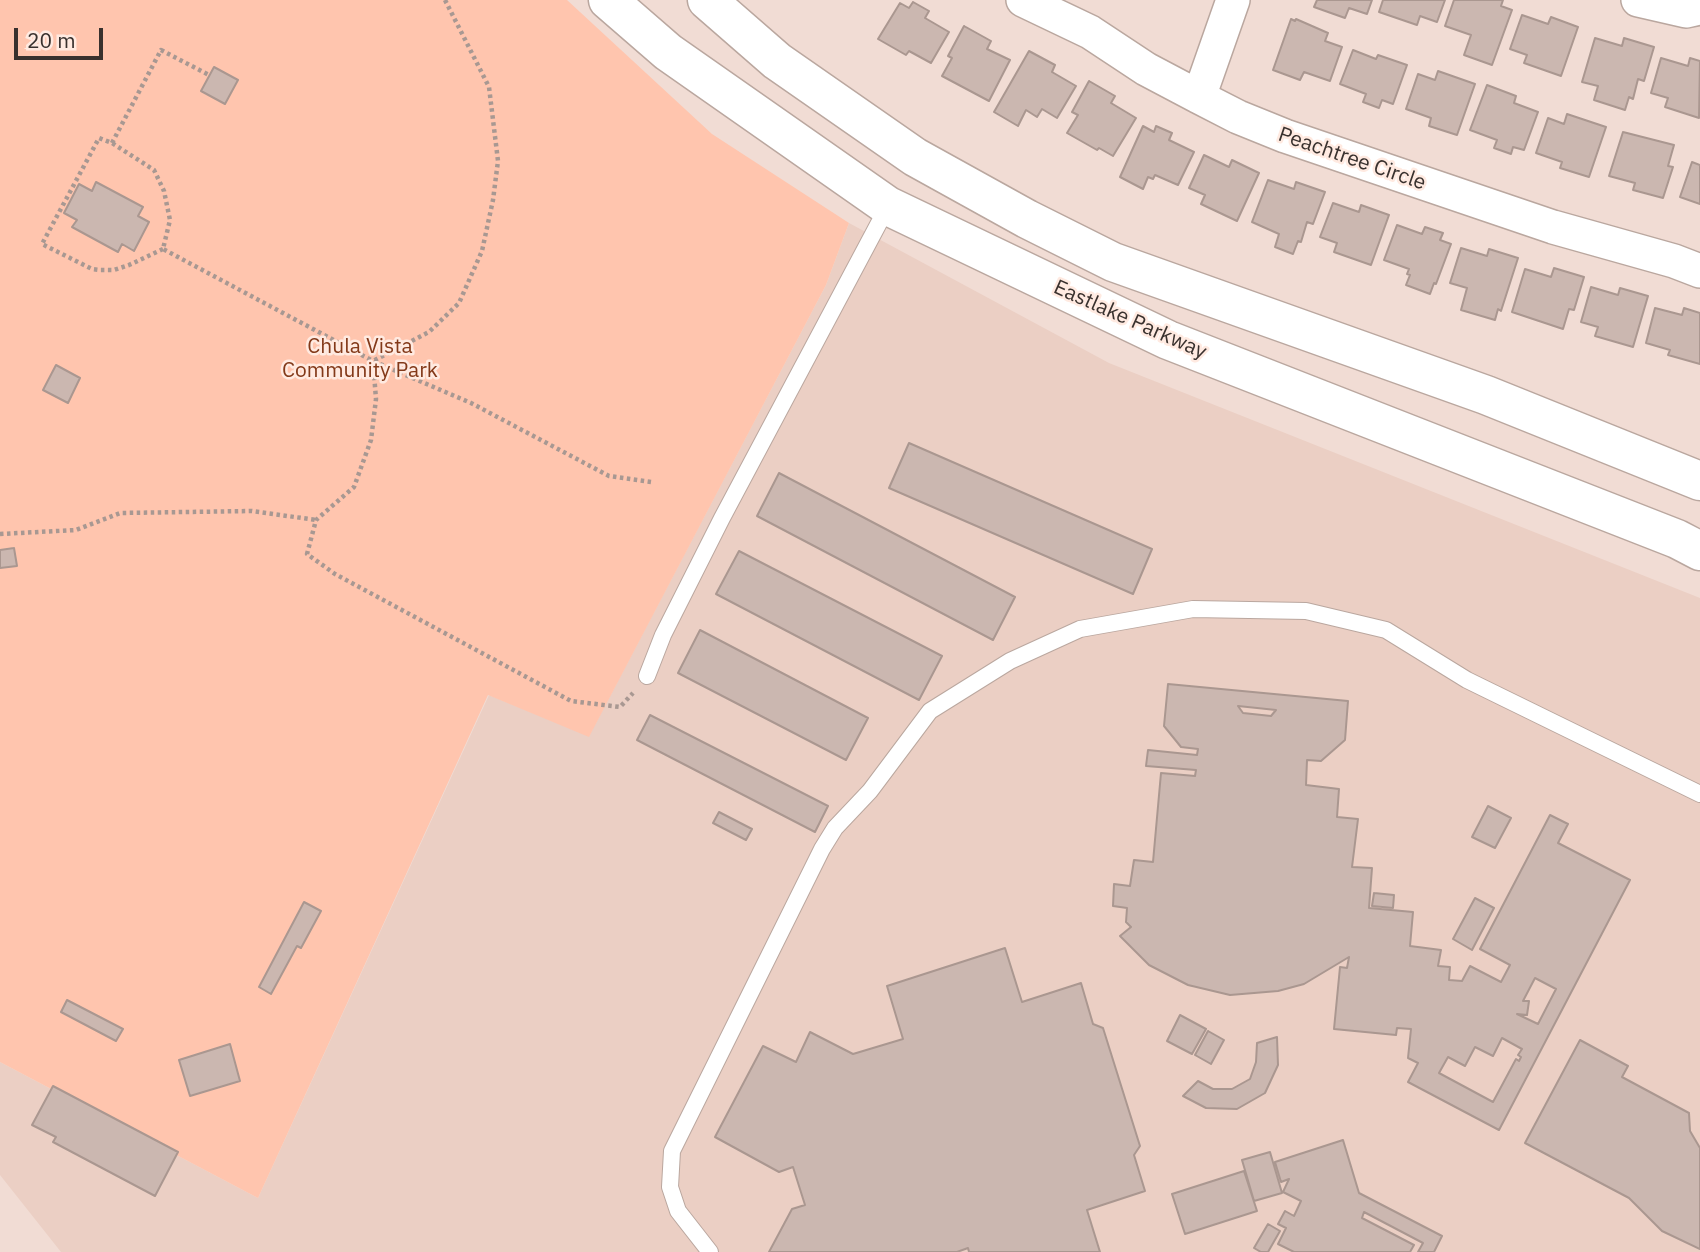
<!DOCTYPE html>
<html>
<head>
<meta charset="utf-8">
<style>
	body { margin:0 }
	#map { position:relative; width:1700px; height:1252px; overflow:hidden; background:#f1dcd4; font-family:"IBM Plex Sans",sans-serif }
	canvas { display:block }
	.scale { position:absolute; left:14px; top:28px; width:89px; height:32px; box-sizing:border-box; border:4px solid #39312e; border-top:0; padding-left:9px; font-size:21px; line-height:24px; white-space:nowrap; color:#39312e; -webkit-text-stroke:5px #ffeae1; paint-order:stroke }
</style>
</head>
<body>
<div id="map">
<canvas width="1700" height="1252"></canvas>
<div class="scale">20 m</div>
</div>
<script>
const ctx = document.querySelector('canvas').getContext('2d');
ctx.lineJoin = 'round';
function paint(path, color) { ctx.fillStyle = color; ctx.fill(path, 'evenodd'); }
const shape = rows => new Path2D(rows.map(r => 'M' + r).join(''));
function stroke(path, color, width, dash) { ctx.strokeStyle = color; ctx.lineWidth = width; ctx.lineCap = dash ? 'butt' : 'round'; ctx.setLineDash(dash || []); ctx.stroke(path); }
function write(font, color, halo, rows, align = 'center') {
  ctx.font = font + ' "IBM Plex Sans",sans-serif'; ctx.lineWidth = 5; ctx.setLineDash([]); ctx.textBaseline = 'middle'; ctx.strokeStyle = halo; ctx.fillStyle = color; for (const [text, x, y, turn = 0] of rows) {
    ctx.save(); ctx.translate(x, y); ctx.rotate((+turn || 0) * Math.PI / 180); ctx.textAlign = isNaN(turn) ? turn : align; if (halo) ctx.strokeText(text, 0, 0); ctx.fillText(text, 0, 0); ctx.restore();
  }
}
paint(shape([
	[849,223,1109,363,1700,598,1700,1252,61,1252,0,1175,0,1062,258,1198,489,695,589,736,826,285]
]), '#ebcfc4');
paint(shape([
	[0,0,567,0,712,134,849,223,826,285,589,737,488,695,258,1198,0,1062]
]), '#ffc5ae');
const building = shape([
	[1317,0,1372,0,1367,14,1349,8,1345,18,1314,7,1317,0],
	[1383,0,1445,0,1437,22,1420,16,1417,25,1379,12,1383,0],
	[1454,0,1503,0,1501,6,1512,10,1492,65,1464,55,1471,35,1445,26,1454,0],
	[913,2,929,11,925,18,949,32,931,63,909,51,906,55,878,39,900,3,909,8,913,2],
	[1522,15,1548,24,1551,17,1578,27,1561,76,1524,63,1527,55,1510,49,1522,15],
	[1291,19,1295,21,1296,19,1328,33,1325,41,1342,47,1330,81,1304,72,1300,80,1273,70,1291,19],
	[964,26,991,41,987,49,1010,60,989,101,942,76,952,58,948,56,964,26],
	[1595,38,1622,46,1624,38,1654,47,1644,81,1638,79,1633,99,1629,97,1625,110,1594,100,1598,86,1582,82,1595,38],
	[1353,50,1376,59,1378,55,1407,65,1393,104,1382,100,1379,108,1363,102,1366,94,1340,84,1353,50],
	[1029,51,1055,65,1052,72,1076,86,1057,118,1042,109,1037,117,1026,110,1018,126,994,112,1029,51],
	[1661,58,1688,66,1690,58,1700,61,1699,118,1665,107,1668,98,1651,93,1661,58],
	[214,67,238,80,225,104,201,91,214,67],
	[1438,71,1475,84,1457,135,1429,126,1431,118,1406,109,1418,74,1435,80,1438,71],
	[1089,81,1115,96,1111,103,1136,118,1113,156,1099,148,1097,150,1067,133,1078,115,1072,112,1089,81],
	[1487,85,1516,96,1514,103,1538,112,1524,150,1513,147,1511,154,1494,148,1497,140,1470,130,1487,85],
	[1567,114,1606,127,1589,177,1560,168,1562,162,1536,153,1548,118,1564,124,1567,114],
	[1143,126,1154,132,1156,126,1172,133,1169,140,1194,152,1178,185,1155,175,1153,179,1148,177,1143,189,1120,177,1143,126],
	[1623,132,1674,145,1668,166,1673,167,1663,198,1633,190,1635,183,1609,176,1623,132],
	[1204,155,1229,167,1232,160,1259,173,1237,221,1201,204,1205,195,1189,188,1204,155],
	[1692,162,1700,165,1700,204,1680,197,1692,162],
	[1268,180,1294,189,1296,182,1325,192,1313,224,1307,222,1301,242,1298,241,1293,254,1275,247,1279,234,1252,222,1268,180],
	[96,182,143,207,138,216,149,222,134,251,122,244,118,252,72,227,77,220,64,213,79,184,92,191,96,182],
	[1333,203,1359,212,1361,205,1389,215,1371,265,1334,252,1337,243,1320,237,1333,203],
	[1397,225,1422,234,1425,227,1443,233,1440,240,1451,244,1436,284,1434,283,1430,294,1406,285,1410,275,1407,274,1409,269,1384,260,1397,225],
	[1461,248,1487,256,1489,249,1518,258,1501,311,1498,309,1495,320,1461,310,1467,288,1450,283,1461,248],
	[1554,268,1584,277,1574,310,1569,309,1563,329,1512,312,1525,269,1551,277,1554,268],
	[1591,287,1618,295,1620,288,1648,296,1633,347,1595,336,1598,327,1581,322,1591,287],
	[1655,308,1682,315,1684,308,1700,313,1700,364,1668,355,1670,350,1646,343,1655,308],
	[56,365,80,378,68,403,43,390,56,365],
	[909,443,1152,549,1133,594,889,488,909,443],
	[779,473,1015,597,993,640,757,516,779,473],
	[14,548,17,566,0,568,0,550,14,548],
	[739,551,942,656,919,700,716,594,739,551],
	[700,630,868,718,846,760,678,673,700,630],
	[1168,684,1348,701,1345,740,1321,761,1307,760,1306,785,1339,789,1337,817,1358,819,1352,867,1372,868,1369,908,1413,912,1410,946,1441,950,1438,966,1450,967,1449,980,1462,981,1470,966,1501,982,1510,965,1480,949,1550,815,1568,824,1558,843,1630,880,1499,1130,1408,1082,1418,1063,1408,1058,1411,1029,1397,1028,1396,1035,1334,1029,1340,967,1347,968,1349,957,1304,984,1278,991,1230,995,1188,985,1149,965,1120,936,1131,927,1126,922,1127,908,1113,906,1114,884,1130,886,1134,860,1153,862,1161,773,1195,776,1196,770,1146,766,1148,750,1197,755,1198,749,1181,747,1164,726,1168,684],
	[1238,706,1276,710,1271,716,1243,713,1238,706],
	[1535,978,1556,989,1538,1024,1517,1014,1527,1015,1529,1001,1523,1001,1535,978],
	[1502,1038,1522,1049,1518,1055,1521,1057,1519,1061,1516,1059,1493,1102,1439,1073,1448,1057,1465,1066,1475,1047,1493,1056,1502,1038],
	[650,715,828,806,815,832,637,740,650,715],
	[1488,806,1511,818,1495,848,1472,837,1488,806],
	[719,812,752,829,746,840,713,823,719,812],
	[1374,893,1394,895,1393,908,1372,906,1374,893],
	[1475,898,1494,908,1472,950,1453,939,1475,898],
	[304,902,321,911,301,948,297,946,271,994,259,987,304,902],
	[1005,948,1022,1002,1081,983,1093,1024,1103,1028,1140,1146,1134,1155,1145,1191,1087,1210,1100,1252,969,1252,968,1248,957,1252,769,1252,792,1209,805,1205,793,1167,779,1172,715,1137,763,1046,796,1062,810,1032,853,1054,903,1039,887,986,1005,948],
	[67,1000,123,1029,116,1041,61,1012,67,1000],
	[1180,1015,1206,1029,1192,1054,1167,1041,1180,1015],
	[1208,1031,1224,1040,1211,1064,1195,1055,1208,1031],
	[1277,1037,1278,1065,1265,1093,1237,1109,1206,1108,1183,1096,1198,1081,1213,1089,1232,1089,1250,1079,1256,1062,1257,1043,1277,1037],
	[1580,1040,1628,1066,1622,1077,1689,1113,1690,1131,1700,1148,1700,1249,1662,1231,1629,1198,1525,1143,1580,1040],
	[230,1044,240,1081,190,1096,179,1060,230,1044],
	[53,1086,178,1152,155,1196,53,1142,56,1137,32,1125,53,1086],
	[1343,1140,1359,1193,1442,1236,1434,1252,1418,1252,1423,1243,1364,1212,1362,1218,1414,1245,1410,1252,1294,1252,1278,1244,1286,1228,1278,1224,1285,1211,1294,1216,1301,1201,1283,1192,1289,1179,1281,1182,1275,1162,1343,1140],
	[1270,1152,1282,1193,1254,1201,1242,1160,1270,1152],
	[1244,1171,1257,1211,1185,1234,1172,1194,1244,1171],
	[1268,1224,1280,1231,1268,1252,1261,1252,1254,1248,1268,1224]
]);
paint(building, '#cbb7b0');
stroke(building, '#aa9790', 2);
const lane = shape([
	[647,676,663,635,722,518,888,206],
	[710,1252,678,1211,670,1187,672,1151,822,849,835,828,870,791,930,711,1010,661,1080,629,1193,609,1306,611,1386,630,1467,680,1700,794]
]);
const street = shape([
	[1023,0,1090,32,1146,69,1199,97,1238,117,1285,136,1553,227,1674,261,1700,271],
	[1638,0,1686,11,1700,8],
	[1199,97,1233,0]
]);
const primary = shape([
	[608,0,668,52,888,206,1168,340,1677,539,1700,551],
	[707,0,777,61,915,157,1027,219,1113,262,1486,395,1700,481]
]);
stroke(lane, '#baa79f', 18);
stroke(street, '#baa79f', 36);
stroke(primary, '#baa79f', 41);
stroke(shape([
	[445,0,489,87,498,161,493,200,482,251,459,303,429,332,373,361,376,399,371,440,354,487,316,520,307,554,335,574,571,701,620,707,633,693],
	[112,143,161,50,209,75],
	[163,249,129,265,114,270,100,270,92,269,42,244,99,138,112,143,154,170,164,191,170,220,163,249,373,361,471,403,609,476,651,482],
	[0,534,76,530,120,513,252,511,316,520]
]), '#a89892', 4.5, [3.5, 3.5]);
stroke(lane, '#fff', 16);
stroke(street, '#fff', 33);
stroke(primary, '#fff', 38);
write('21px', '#39312e', '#ffeae1', [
	["Peachtree Circle",1352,159,19],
	["Eastlake Parkway",1130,320,24]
]);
write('21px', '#833919', '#ffeae1', [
	["Chula Vista",360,347],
	["Community Park",360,371]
]);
</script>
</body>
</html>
